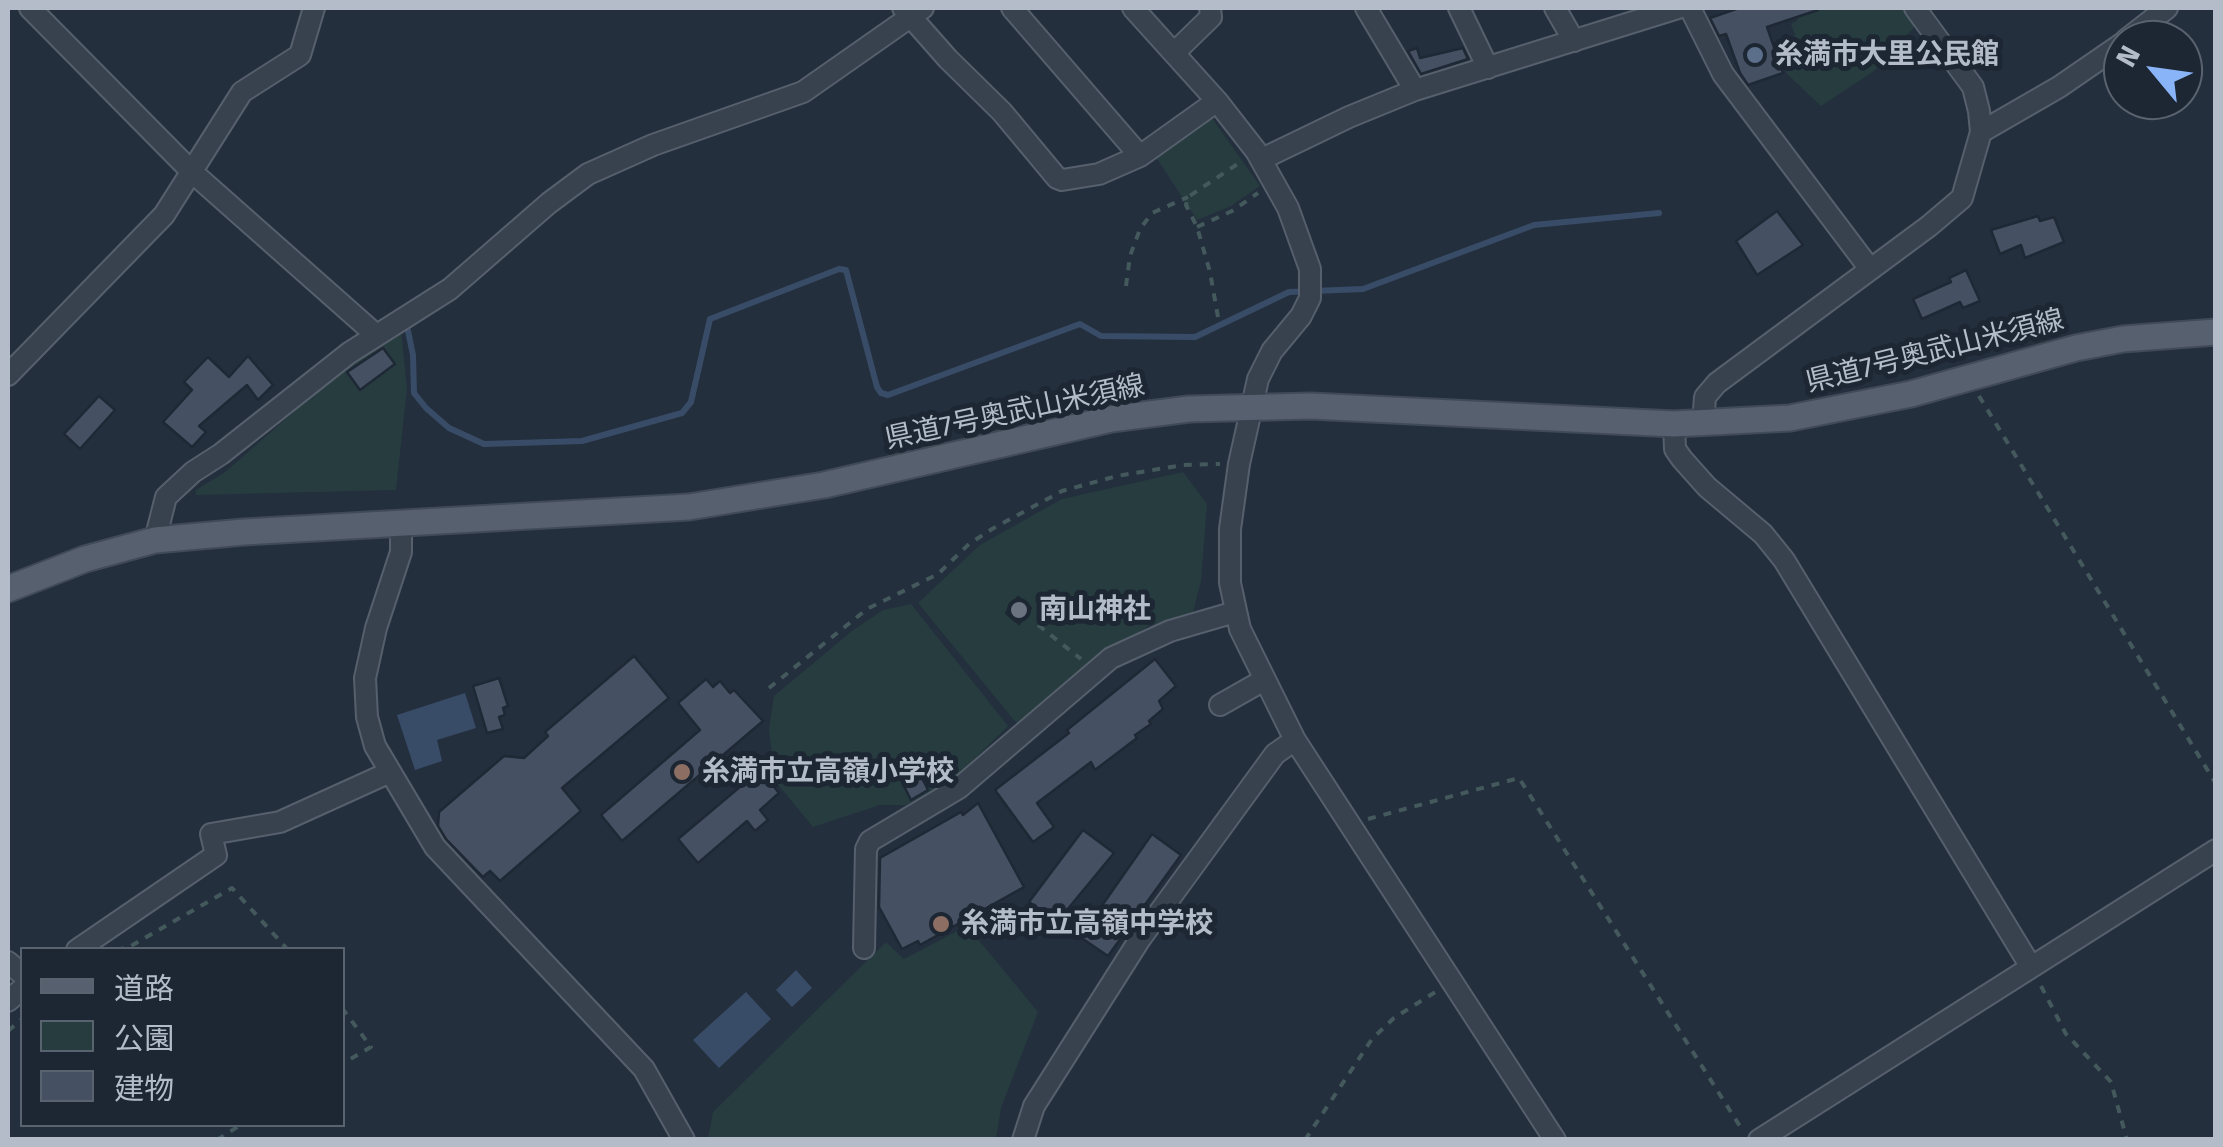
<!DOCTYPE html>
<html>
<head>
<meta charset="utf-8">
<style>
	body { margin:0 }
	#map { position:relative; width:2223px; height:1147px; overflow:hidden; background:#242f3e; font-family:"Fira Sans","Noto Sans JP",sans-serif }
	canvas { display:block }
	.frame { position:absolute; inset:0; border:10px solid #b4bcc9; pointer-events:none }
	.legend { position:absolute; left:20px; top:947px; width:325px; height:180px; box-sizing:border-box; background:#1d2633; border:2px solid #59626f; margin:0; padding:12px 18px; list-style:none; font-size:30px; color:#b4bcc9 }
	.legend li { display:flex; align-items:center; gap:20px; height:50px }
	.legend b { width:50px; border:2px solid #59626f }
	.north { position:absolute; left:2103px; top:20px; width:100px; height:100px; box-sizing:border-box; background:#1d2633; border:2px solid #59626f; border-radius:50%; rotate:299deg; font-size:28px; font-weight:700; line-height:40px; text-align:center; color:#b4bcc9 }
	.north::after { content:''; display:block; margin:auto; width:35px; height:45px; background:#8ab4f8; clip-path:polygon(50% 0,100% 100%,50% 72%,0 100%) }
</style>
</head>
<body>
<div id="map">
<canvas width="2223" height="1147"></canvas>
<div class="frame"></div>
<ul class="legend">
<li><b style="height:12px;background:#56606e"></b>道路</li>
<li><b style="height:28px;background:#263c3f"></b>公園</li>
<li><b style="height:28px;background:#455162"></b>建物</li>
</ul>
<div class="north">N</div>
</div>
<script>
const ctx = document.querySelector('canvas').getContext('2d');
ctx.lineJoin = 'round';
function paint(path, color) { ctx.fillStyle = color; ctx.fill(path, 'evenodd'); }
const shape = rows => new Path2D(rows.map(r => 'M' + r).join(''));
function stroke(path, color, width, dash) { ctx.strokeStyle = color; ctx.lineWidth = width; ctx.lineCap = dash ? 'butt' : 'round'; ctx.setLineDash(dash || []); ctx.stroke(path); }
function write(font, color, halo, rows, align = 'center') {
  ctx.font = font + ' "Fira Sans","Noto Sans JP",sans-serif'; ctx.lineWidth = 10; ctx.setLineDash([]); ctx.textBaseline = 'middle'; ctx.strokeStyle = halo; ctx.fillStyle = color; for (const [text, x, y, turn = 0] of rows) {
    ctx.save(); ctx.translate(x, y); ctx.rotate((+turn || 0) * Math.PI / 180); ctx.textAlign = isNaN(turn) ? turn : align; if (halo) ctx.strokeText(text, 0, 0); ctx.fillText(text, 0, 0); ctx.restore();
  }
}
paint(shape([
	[1794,8,1905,8,1917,24,1874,71,1821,106,1787,74,1779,56,1795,35,1791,24,1798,20],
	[1212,118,1260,186,1231,206,1197,220,1156,157],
	[401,330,407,388,396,490,196,495,196,490,224,473,320,389],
	[1183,472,1207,504,1201,581,1192,616,1150,625,1086,670,1018,725,918,603,980,545,1062,499],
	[911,604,1008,726,955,778,906,805,880,805,813,827,775,781,769,729,774,696,852,631,883,610],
	[967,926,1038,1012,1001,1108,996,1139,708,1139,713,1112,886,942,904,959]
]), '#263c3f');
paint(shape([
	[465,693,476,728,437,740,442,761,415,770,397,715],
	[796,970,812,988,792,1007,776,990],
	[746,992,771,1019,719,1068,693,1040]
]), '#394c67');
stroke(shape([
	[407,326,413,355,414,393,426,408,449,428,484,444,582,441,682,413,691,402,710,319,839,269,846,270,877,387,881,393,888,395,1080,324,1101,336,1195,337,1289,292,1363,289,1534,225,1659,213]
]), '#394c67', 6);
const building = shape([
	[1739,8,1818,8,1818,10,1767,27,1783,73,1748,85,1740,73,1726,34,1719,36,1710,18,1739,8],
	[1417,48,1420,58,1463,48,1468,59,1421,74,1408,51,1417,48],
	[1777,211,1803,245,1757,275,1736,241,1777,211],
	[2038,216,2040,221,2054,217,2064,242,2025,258,2021,245,2000,254,1991,230,2038,216],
	[1966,270,1980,301,1963,308,1960,302,1922,319,1913,299,1951,282,1949,278,1966,270],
	[383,348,395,364,360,390,347,372,383,348],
	[248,356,273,385,258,400,247,385,199,426,206,432,192,447,163,422,192,390,184,382,208,357,229,377,248,356],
	[99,396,115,410,80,449,64,434,99,396],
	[1018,597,1031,608,1019,624,1006,613,1018,597],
	[634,656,669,698,562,788,581,811,500,881,490,871,483,877,446,839,438,826,439,812,504,756,524,758,548,736,545,732,634,656],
	[1155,659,1176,686,1159,701,1163,709,1149,721,1151,724,1135,735,1137,738,1095,770,1091,762,1037,803,1054,827,1033,842,995,790,1069,733,1067,730,1155,659],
	[499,678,508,706,503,708,505,715,499,717,503,729,487,733,473,686,499,678],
	[706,679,713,687,720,681,730,693,734,690,763,721,622,841,601,815,700,730,678,703,706,679],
	[760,770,779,793,760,810,768,820,755,831,747,821,698,863,678,839,760,770],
	[920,774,928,790,911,800,903,784,920,774],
	[978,803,1024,887,920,945,918,941,902,949,879,907,880,858,961,812,963,815,978,803],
	[1083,830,1114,853,1057,922,1029,902,1083,830],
	[1152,834,1181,855,1108,956,1080,937,1152,834]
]);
paint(building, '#455162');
stroke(building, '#1f2835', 2.5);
const minor = shape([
	[30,8,192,172,375,334],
	[903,8,948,59,1002,112,1057,178,1062,180,1099,174,1140,156,1217,101],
	[1012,8,1140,156],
	[1133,8,1217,101,1256,151,1288,208,1310,269,1310,298,1301,316,1272,351,1258,379,1239,464,1230,529,1230,583,1240,629,1295,740,1555,1140],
	[1366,8,1415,90],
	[1459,8,1488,68],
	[1555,8,1574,41],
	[1690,8,1723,74,1870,269],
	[2126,40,2167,8],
	[1174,53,1211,17,1210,8],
	[1981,132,2059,87,2123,43],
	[1262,159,1349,117,1415,90,1678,8],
	[8,375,164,215,242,92,300,55,314,8],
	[1674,424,1675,449,1682,459,1707,487,1763,534,1784,560,2031,967],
	[1703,424,1705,397,1717,383,1929,226,1962,198,1981,132,1979,111,1973,87,1915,8],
	[401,524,401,552,376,628,365,678,367,717,375,746,435,847,644,1069,684,1140],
	[155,540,166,497,193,472,221,454,349,353,450,289,549,203,588,174,653,145,803,92,923,8],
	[1220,705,1264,680],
	[864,948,866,849,870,841,959,788,1111,658,1170,631,1235,612],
	[77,950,216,855,211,834,280,822,388,773],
	[8,962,22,974],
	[8,1001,22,989],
	[1023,1140,1034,1106,1140,939,1275,754,1295,740],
	[1759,1140,2216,850]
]);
const major = shape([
	[8,589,85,559,155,540,244,532,689,507,824,485,1111,419,1189,409,1311,406,1674,424,1790,418,1911,394,2076,348,2123,339,2216,332]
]);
stroke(minor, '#565f6c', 24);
stroke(major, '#414a57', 29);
stroke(shape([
	[1197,227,1232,211,1258,193],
	[1126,286,1130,256,1140,229,1152,213,1188,197],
	[1218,317,1210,272,1197,227,1186,205,1188,197,1242,161],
	[1979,396,2216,784],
	[1038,625,1081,659],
	[769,688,867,609,938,574,969,544,992,529,1062,491,1117,476,1183,465,1220,464],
	[1368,819,1519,778,1743,1131],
	[116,950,129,947,232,888,288,950],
	[2041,986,2066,1034,2111,1082,2127,1140],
	[342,1008,371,1047,342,1064],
	[8,1031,22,1019],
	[217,1140,242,1124],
	[1305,1140,1372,1039,1394,1018,1437,991]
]), '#44595c', 4, [8, 8]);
stroke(minor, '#38414e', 20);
stroke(major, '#56606e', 25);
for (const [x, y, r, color] of [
	[1755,55,10,"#5c6f8a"],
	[1019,610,10,"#6b7280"],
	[682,772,10,"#8d6e63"],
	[941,924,10,"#8d6e63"]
]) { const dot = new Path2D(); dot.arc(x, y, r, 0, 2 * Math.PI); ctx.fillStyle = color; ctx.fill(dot); stroke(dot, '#1d2633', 4); }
write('bold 28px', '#b4bcc9', '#1d2633', [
	["糸満市大里公民館",1775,55],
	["南山神社",1039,610],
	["糸満市立高嶺小学校",702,772],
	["糸満市立高嶺中学校",961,924]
], 'left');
write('28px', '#b4bcc9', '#1d2633', [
	["県道7号奥武山米須線",1935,352,-14],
	["県道7号奥武山米須線",1015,413,-12]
]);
</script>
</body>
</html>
